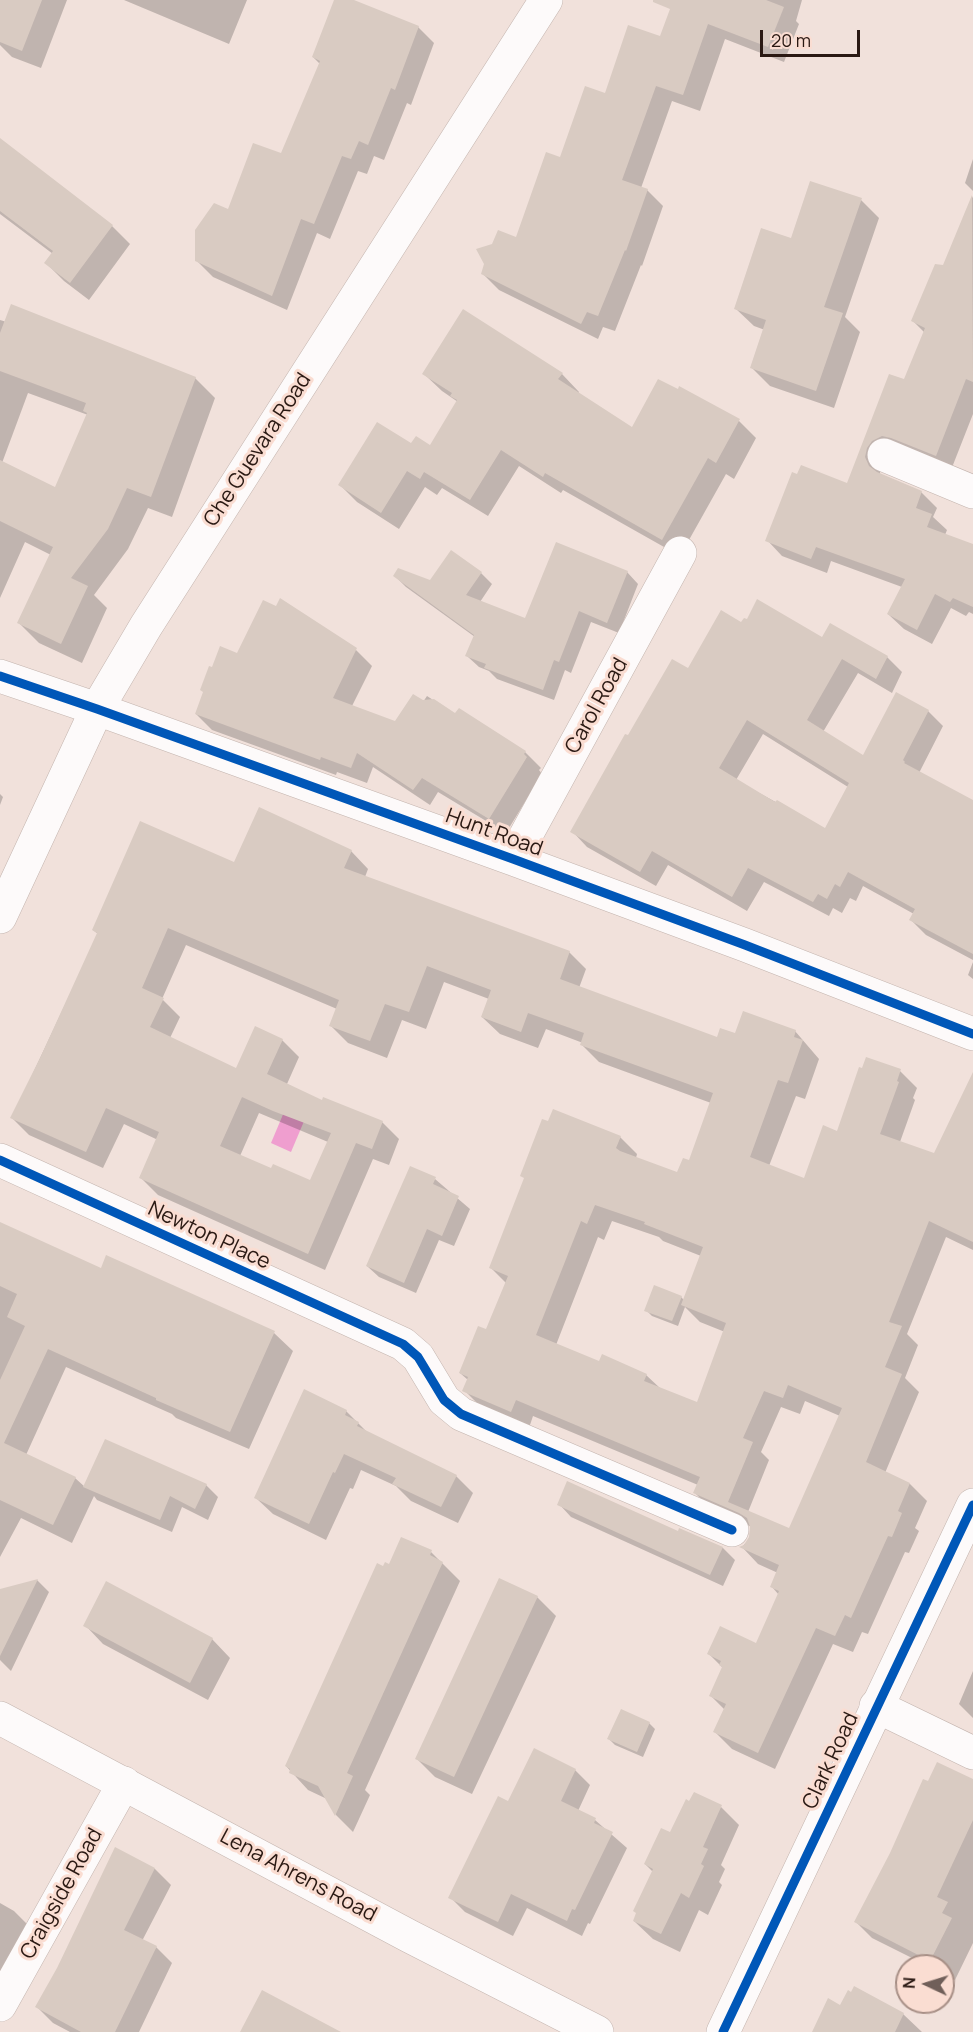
<!DOCTYPE html>
<html>
<head>
<meta charset="utf-8">
<style>
	body { margin:0 }
	#map { position:relative; width:973px; height:2032px; overflow:hidden; background:#f1e1db; font-family:Manrope,sans-serif }
	canvas { display:block }
	.north { position:absolute; left:895px; top:1954px; width:60px; height:60px; box-sizing:border-box; background:#faddd2; border:2px solid #a78f86; border-radius:50%; rotate:274deg; font-size:16px; font-weight:700; line-height:24px; text-align:center; color:#2a1913 }
	.north::after { content:''; display:block; margin:auto; width:21px; height:27px; background:#705f59; clip-path:polygon(50% 0,100% 100%,50% 72%,0 100%) }
	.scale { position:absolute; left:760px; top:30px; width:100px; height:27px; box-sizing:border-box; border:3px solid #2a1913; border-top:0; padding-left:8px; font-size:18px; line-height:21px; white-space:nowrap; color:#2a1913; -webkit-text-stroke:4px #faddd2; paint-order:stroke }
</style>
</head>
<body>
<div id="map">
<canvas width="973" height="2032"></canvas>
<div class="north">N</div>
<div class="scale">20 m</div>
</div>
<script>
const ctx = document.querySelector('canvas').getContext('2d');
ctx.lineJoin = 'round';
function paint(path, color) { ctx.fillStyle = color; ctx.fill(path, 'evenodd'); }
const shape = rows => new Path2D(rows.map(r => 'M' + r).join(''));
function stroke(path, color, width, dash) { ctx.strokeStyle = color; ctx.lineWidth = width; ctx.lineCap = dash ? 'butt' : 'round'; ctx.setLineDash(dash || []); ctx.stroke(path); }
function write(font, color, halo, rows, align = 'center') {
  ctx.font = font + ' Manrope,sans-serif'; ctx.lineWidth = 6; ctx.setLineDash([]); ctx.textBaseline = 'middle'; ctx.strokeStyle = halo; ctx.fillStyle = color; for (const [text, x, y, turn = 0] of rows) {
    ctx.save(); ctx.translate(x, y); ctx.rotate((+turn || 0) * Math.PI / 180); ctx.textAlign = isNaN(turn) ? turn : align; if (halo) ctx.strokeText(text, 0, 0); ctx.fillText(text, 0, 0); ctx.restore();
  }
}
paint(shape([
	[292,1093,313,1100,291,1152,271,1143]
]), '#ef9ecf');
paint(shape([
	[0,0,67,0,41,68,12,57,0,45],
	[124,0,247,0,229,44],
	[335,0,350,0,418,27,434,43,411,105,407,103,384,160,374,156,367,174,358,171,330,239,317,233,287,310,213,277,197,261,229,211,282,155,320,64,313,57],
	[676,0,802,0,796,21,799,24,784,62,725,39,700,111,672,101,641,188,647,190,663,206,642,266,641,265,615,331,603,327,598,339,499,290,482,273,517,238,561,159,606,95,661,38],
	[0,140,112,226,130,244,89,300,64,281,46,263,53,254,0,214],
	[973,159,973,191,965,183],
	[973,196,973,414,951,470,881,464,880,473,881,476,921,492,937,508,933,517,947,530,945,535,973,554,973,614,969,612,966,616,951,608,932,644,904,629,888,614,902,587,831,561,827,573,782,556,767,540,848,485,890,376,905,381,925,333,913,321,944,266],
	[861,200,879,218,845,317,860,332,834,408,770,386,752,368,765,330,754,326,735,308,792,240],
	[0,320,195,378,215,398,172,517,148,508,128,549,94,595,107,608,82,663,39,643,19,623,51,555,25,542,0,598],
	[28,393,88,415,56,489,2,463],
	[424,374,562,374,579,392,578,394,632,429,739,421,756,438,734,479,726,474,680,556,563,490,561,493,519,466,488,516,442,488,437,495,425,487,399,529,357,502,340,485,411,445,430,447,458,402,442,391],
	[627,572,638,584,619,633,591,622,571,673,565,670,554,700,497,679,489,671,479,667,467,656,475,637,406,587,395,576,430,582,481,573,492,584,480,602,526,620],
	[281,600,356,650,372,666,352,706,395,723,423,702,427,696,456,715,525,752,541,768,539,770,542,774,506,833,438,792,430,805,373,767,367,783,337,772,336,775,212,730,196,714,213,669,238,655,277,608],
	[742,624,823,639,887,657,902,672,892,693,858,673,823,732,864,757,928,711,943,726,919,773,973,801,973,960,926,935,911,920,914,914,863,886,856,901,850,898,842,913,833,908,829,916,764,882,747,911,668,865,656,886,587,847,572,831,628,737,689,670],
	[763,734,848,787,826,830,736,780],
	[0,794,3,797,0,805],
	[351,851,368,869,365,877,569,952,586,969,579,988,718,1039,736,1035,795,1031,819,1059,805,1099,796,1096,769,1166,804,1180,838,1133,900,1071,917,1088,913,1098,915,1100,900,1142,935,1155,973,1100,973,1250,946,1237,907,1334,918,1345,905,1378,919,1392,885,1473,910,1484,927,1501,915,1528,919,1531,909,1553,905,1552,868,1634,862,1632,853,1652,833,1644,775,1769,732,1749,715,1732,725,1710,711,1696,723,1668,709,1654,757,1645,779,1595,772,1587,778,1573,758,1564,742,1547,751,1537,752,1527,712,1510,695,1493,698,1485,533,1416,529,1428,483,1409,464,1390,468,1380,460,1373,487,1331,507,1284,491,1268,620,1137,637,1154,636,1158,678,1174,690,1162,711,1103,599,1062,582,1045,583,1043,546,1029,538,1048,500,1034,482,1017,489,999,444,982,426,1029,402,1020,387,1058,348,1043,331,1026,337,1009,186,945,162,999,180,1017,170,1038,236,1070,282,1040,299,1057,287,1084,322,1102,382,1122,399,1139,389,1165,373,1159,325,1270,158,1195,140,1177,158,1140,124,1124,103,1168,29,1135,12,1118,98,934,93,930,234,864],
	[259,1113,328,1142,311,1182,272,1170,240,1156],
	[612,1221,659,1237,663,1241,701,1256,684,1300,681,1297,646,1310,652,1316,678,1326,685,1307,700,1322,725,1332,698,1404,661,1389,646,1375,600,1363,556,1345,598,1237,604,1240],
	[805,1401,840,1416,790,1530,748,1512,769,1460,761,1452,781,1407,800,1414],
	[973,962,973,979,968,975],
	[435,1179,470,1209,454,1246,439,1240,416,1293,379,1277,367,1266],
	[0,1223,102,1270,107,1257,274,1333,293,1351,249,1449,176,1418,172,1414,66,1367,26,1455,75,1478,85,1487,206,1485,218,1497,208,1520,182,1507,172,1532,97,1500,94,1496,72,1543,21,1518,0,1557],
	[346,1411,368,1433,456,1476,473,1493,458,1523,411,1501,396,1486,361,1470,353,1489,350,1488,326,1540,273,1514,256,1498],
	[559,1504,679,1533,723,1548,735,1560,723,1586,571,1517],
	[431,1552,460,1581,365,1790,370,1795,353,1832,336,1815,327,1799,308,1790,286,1766,384,1568],
	[37,1580,49,1592,11,1671,0,1660,0,1590],
	[537,1597,556,1616,472,1794,435,1777,417,1759],
	[85,1625,212,1639,230,1658,208,1700,103,1644],
	[973,1671,973,1718,959,1704],
	[649,1723,655,1729,643,1757,615,1745,609,1739],
	[575,1770,590,1785,578,1811,595,1820,627,1848,590,1924,588,1923,582,1936,527,1908,513,1936,465,1912,450,1897,509,1803],
	[973,1781,973,1943,955,1980,943,1974,943,1966,928,1966,872,1938,856,1922],
	[721,1807,739,1825,721,1865,725,1869,719,1882,722,1885,708,1915,699,1910,680,1952,653,1939,634,1921,653,1872,645,1864,671,1834],
	[115,1849,155,1869,171,1885,142,1941,156,1947,172,1963,139,2032,70,2032,53,2023,37,2007,58,1969],
	[0,1903,14,1911,29,1926,0,1978],
	[841,2007,903,2014,922,2032,813,2032]
]), '#0003');
paint(shape([
	[0,0,42,0,22,51,0,42],
	[334,0,354,0,419,26,395,90,391,88,368,145,359,141,351,159,342,156,314,224,301,219,272,296,195,261,195,230,214,203,228,209,253,143,281,153,320,61,312,57],
	[653,0,766,0,784,7,768,47,708,24,683,95,656,86,622,180,648,189,626,251,625,250,598,316,587,312,581,324,481,274,484,264,476,249,492,244,498,230,516,237,546,152,560,157,585,86,605,93,628,25,660,36,670,9,653,2],
	[0,138,113,225,70,283,44,263,53,251,0,211],
	[810,181,862,198,824,307,843,313,816,391,750,368,766,320,734,309,761,228,791,238],
	[972,195,973,382,966,379,936,456,891,438,882,436,872,441,867,448,865,457,869,466,877,472,922,491,916,508,932,514,927,527,973,544,973,607,953,598,950,602,935,594,917,630,887,614,905,579,816,547,811,559,765,541,792,472,797,474,801,465,847,483,889,374,904,379,925,328,911,321,935,264,943,265],
	[11,304,196,377,151,497,127,488,108,529,71,578,88,586,61,644,17,623,53,547,0,521,0,460,55,487,87,413,83,411,86,403,0,371,0,333],
	[463,309,563,373,558,379,632,427,658,379,678,389,679,386,740,419,716,463,708,458,662,540,545,473,543,477,501,450,470,500,424,472,420,479,407,471,381,513,338,485,377,422,411,443,416,436,430,445,457,400,450,396,452,393,422,374],
	[556,542,628,571,607,623,579,611,559,662,554,660,543,690,484,668,486,664,465,656,474,635,393,576,398,568,430,580,451,550,482,572,466,595,525,618],
	[280,598,357,648,333,698,395,721,413,694,423,700,434,699,455,713,459,708,526,751,524,754,527,757,489,819,422,778,413,790,357,753,351,768,321,757,320,760,195,714,203,692,200,690,209,666,212,667,220,646,237,653,263,600,276,606],
	[757,599,822,637,830,623,888,656,876,679,842,659,807,720,863,755,896,692,929,710,903,760,905,762,904,763,973,800,973,954,909,920,915,909,848,872,840,887,835,884,827,899,818,894,813,902,748,868,732,897,652,851,640,872,570,832,625,734,628,735,672,659,688,668,721,610,741,622,744,618,747,619],
	[747,720,849,783,825,828,777,800,775,802,719,768],
	[259,807,352,850,344,868,570,951,560,979,717,1037,720,1028,735,1033,743,1011,796,1030,794,1037,803,1040,788,1083,778,1080,750,1157,804,1178,823,1125,837,1131,859,1067,862,1068,866,1057,901,1069,897,1081,899,1082,880,1134,934,1153,973,1072,973,1242,929,1221,889,1322,902,1326,885,1367,902,1374,866,1462,910,1483,898,1511,902,1513,892,1537,888,1536,851,1618,845,1615,835,1636,816,1628,758,1753,713,1732,726,1704,709,1696,722,1667,719,1665,721,1661,707,1654,720,1626,756,1643,779,1591,770,1587,779,1565,739,1547,744,1545,749,1537,750,1527,747,1518,739,1513,693,1493,700,1477,516,1400,511,1412,464,1392,462,1391,468,1377,459,1373,478,1326,486,1329,508,1276,489,1268,524,1178,520,1176,542,1119,548,1121,553,1109,621,1136,616,1148,620,1151,677,1172,683,1158,689,1160,713,1093,580,1045,584,1033,528,1013,521,1032,481,1017,491,990,427,966,409,1012,385,1004,370,1041,329,1026,339,1000,168,928,142,988,164,998,150,1027,236,1068,255,1026,283,1039,267,1074,322,1100,323,1097,383,1121,372,1149,356,1143,308,1254,139,1178,159,1132,106,1108,86,1152,10,1118,41,1056,97,933,92,930,140,821,234,862],
	[242,1097,273,1111,331,1133,310,1180,273,1164,271,1168,220,1146],
	[595,1205,645,1222,644,1224,703,1247,681,1305,726,1323,697,1402,644,1381,647,1374,602,1354,599,1361,536,1335,581,1221,587,1224],
	[788,1385,842,1408,789,1528,728,1502,753,1442,743,1438,764,1391,783,1398],
	[410,1166,436,1177,433,1184,459,1196,442,1236,427,1229,404,1283,366,1266],
	[0,1222,101,1268,106,1255,275,1331,230,1432,156,1400,156,1398,48,1349,4,1443,76,1477,53,1525,0,1500,0,1380,25,1326,7,1317,17,1294,0,1286],
	[654,1285,682,1296,672,1321,644,1311],
	[304,1389,347,1410,345,1415,359,1422,357,1426,457,1475,441,1507,392,1484,396,1478,344,1454,335,1473,333,1472,309,1524,254,1498],
	[105,1439,207,1484,195,1509,170,1496,160,1520,83,1487],
	[567,1481,678,1531,679,1528,723,1547,710,1575,557,1505],
	[401,1537,432,1550,430,1555,443,1562,347,1773,353,1776,335,1816,318,1786,289,1773,290,1769,285,1766,377,1563,383,1566,385,1562,389,1564],
	[499,1578,538,1596,454,1777,415,1759],
	[38,1579,0,1656,0,1589],
	[106,1581,213,1638,190,1683,83,1626],
	[621,1709,650,1722,637,1752,607,1739],
	[534,1748,576,1769,561,1801,596,1818,594,1823,613,1832,575,1910,572,1909,567,1921,511,1894,498,1922,448,1898,498,1796,508,1801],
	[937,1762,973,1779,973,1820,937,1897,948,1902,942,1913,952,1918,930,1961,854,1922,890,1853,923,1779,928,1781],
	[694,1792,722,1805,703,1847,708,1849,701,1864,704,1866,689,1898,681,1893,661,1934,633,1921,636,1913,633,1911,653,1869,644,1864,661,1828,670,1832,686,1799,689,1801],
	[115,1847,155,1868,124,1930,157,1946,115,2032,81,2032,35,2007,57,1968],
	[854,1986,904,2013,895,2032,812,2032,828,1998,840,2005,848,1990,851,1992],
	[262,1990,341,2032,240,2032]
]), '#d9cbc2');
const minor = shape([
	[884,455,973,492],
	[0,676,97,709,513,859,745,945,973,1034],
	[513,859,680,553],
	[0,1160,403,1344,418,1357,444,1400,461,1414,732,1530],
	[876,1706,973,1753],
	[0,2005,124,1783]
]);
const tertiary = shape([
	[723,2032,973,1505]
]);
const secondary = shape([
	[0,917,97,709,146,626,546,0],
	[0,1718,409,1936,597,2032]
]);
stroke(minor, '#c3b4ae', 34);
stroke(tertiary, '#c3b4ae', 34);
stroke(secondary, '#c3b4ae', 34);
stroke(minor, '#fdfafa', 33);
stroke(tertiary, '#fdfafa', 33);
stroke(secondary, '#fdfafa', 33);
stroke(shape([
	[0,676,97,709,513,859,745,945,973,1034],
	[0,1160,403,1344,418,1357,444,1400,461,1414,732,1530],
	[723,2032,973,1505]
]), '#0057b8', 9);
write('21px', '#2a1913', '#faddd2', [
	["Che Guevara Road",258,450,-57],
	["Carol Road",597,706,-61],
	["Hunt Road",494,833,20],
	["Newton Place",209,1236,25],
	["Clark Road",831,1761,-65],
	["Lena Ahrens Road",298,1876,28],
	["Craigside Road",62,1894,-61]
]);
</script>
</body>
</html>
